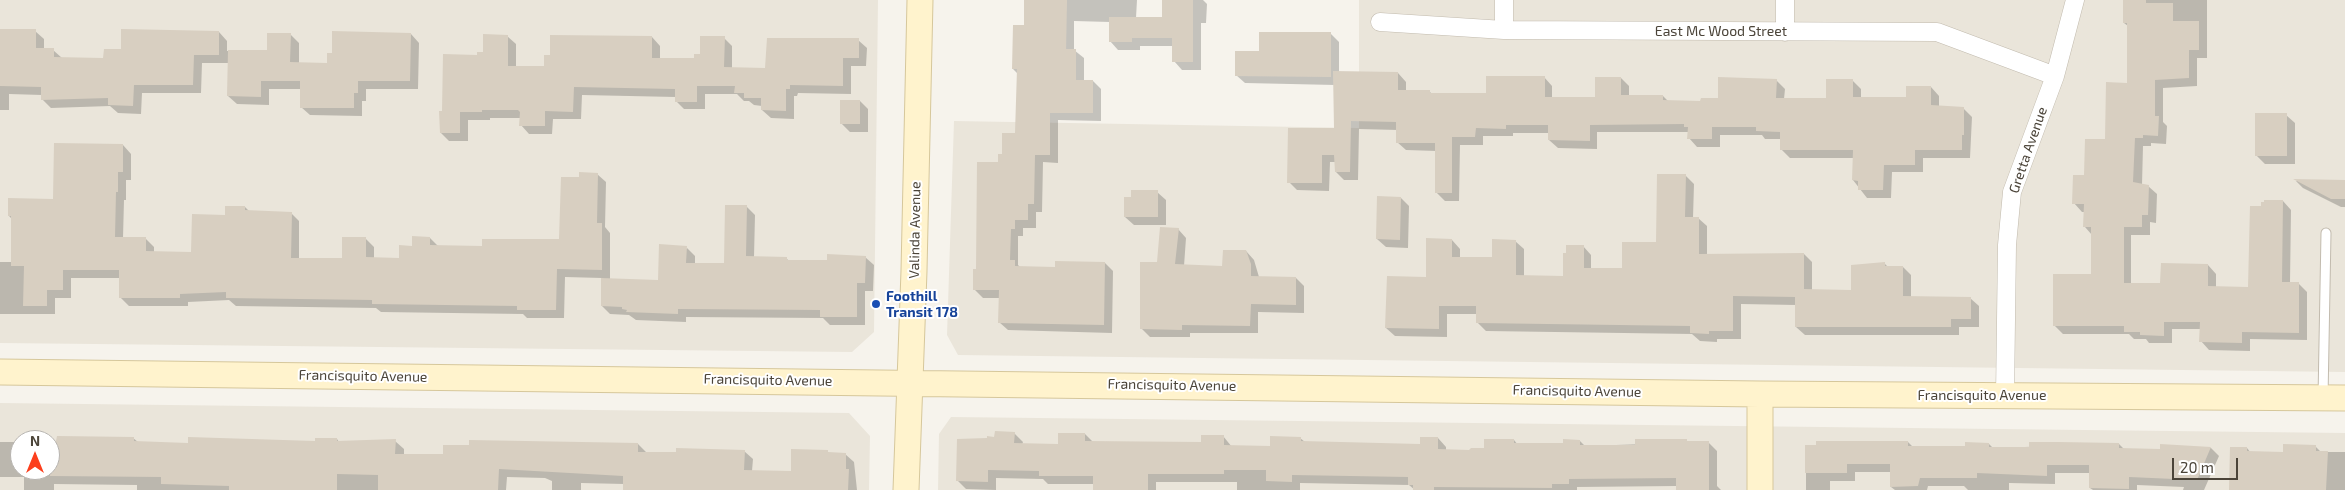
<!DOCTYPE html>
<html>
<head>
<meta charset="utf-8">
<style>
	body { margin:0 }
	#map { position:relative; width:2345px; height:490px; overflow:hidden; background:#f6f3ec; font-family:"Exo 2",sans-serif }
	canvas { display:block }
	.north { position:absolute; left:10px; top:430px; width:50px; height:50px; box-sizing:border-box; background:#fff; border:1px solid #b7b4b0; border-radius:50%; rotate:0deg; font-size:14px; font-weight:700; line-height:20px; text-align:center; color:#4b4439 }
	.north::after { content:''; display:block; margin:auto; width:18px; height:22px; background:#fc3f1d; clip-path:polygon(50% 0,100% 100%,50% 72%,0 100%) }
	.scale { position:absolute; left:2172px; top:458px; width:66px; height:22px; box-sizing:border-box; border:2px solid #4b4439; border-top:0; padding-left:6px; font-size:15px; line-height:18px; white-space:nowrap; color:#4b4439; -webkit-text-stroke:4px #fff; paint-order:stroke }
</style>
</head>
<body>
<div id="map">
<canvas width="2345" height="490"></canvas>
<div class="north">N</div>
<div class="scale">20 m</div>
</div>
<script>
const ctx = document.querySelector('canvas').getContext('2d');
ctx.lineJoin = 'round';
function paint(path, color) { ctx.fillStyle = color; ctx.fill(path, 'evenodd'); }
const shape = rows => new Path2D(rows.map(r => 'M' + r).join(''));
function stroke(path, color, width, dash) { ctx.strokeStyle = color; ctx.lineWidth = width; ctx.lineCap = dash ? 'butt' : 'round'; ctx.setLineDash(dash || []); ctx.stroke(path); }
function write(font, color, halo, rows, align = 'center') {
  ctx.font = font + ' "Exo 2",sans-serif'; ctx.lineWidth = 4; ctx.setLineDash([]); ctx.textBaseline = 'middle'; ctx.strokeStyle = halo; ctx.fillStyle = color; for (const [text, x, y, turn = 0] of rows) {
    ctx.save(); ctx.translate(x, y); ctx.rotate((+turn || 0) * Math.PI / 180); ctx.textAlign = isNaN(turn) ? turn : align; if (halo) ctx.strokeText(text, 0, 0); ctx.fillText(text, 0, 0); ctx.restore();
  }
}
paint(shape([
	[0,0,878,0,874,332,852,352,0,343],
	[1359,0,2345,0,2345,372,958,355,947,335,954,121,1359,128],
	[0,403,849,413,870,436,869,490,0,490],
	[20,440,50,440,50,470,20,470],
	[951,417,2345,433,2345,490,938,490,939,434]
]), '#eae5da');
paint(shape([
	[1026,0,1137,0,1136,18,1163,18,1163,0,1203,0,1207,4,1206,23,1201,23,1201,70,1182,70,1174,61,1174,46,1140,46,1140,50,1118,50,1110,41,1110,22,1074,21,1074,50,1084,58,1084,81,1093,81,1101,89,1101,121,1058,120,1058,163,1043,162,1042,212,1036,212,1036,228,1023,228,1023,236,1018,236,1018,265,1021,268,1056,268,1105,263,1113,271,1112,333,1008,330,999,322,1000,298,983,298,975,290,999,163,1016,134,1018,74,1013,69,1025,26],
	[2124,0,2207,0,2207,58,2197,58,2197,86,2163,88,2163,122,2167,126,2166,144,2151,143,2151,146,2143,146,2142,185,2148,186,2157,194,2156,223,2150,222,2150,235,2131,235,2131,285,2162,285,2208,265,2216,274,2216,287,2249,288,2263,207,2283,201,2291,210,2290,283,2299,284,2307,292,2307,340,2250,339,2250,351,2209,350,2201,341,2201,329,2172,329,2172,343,2149,343,2146,339,2134,339,2129,334,2063,334,2054,325,2092,275,2092,235,2085,227,2085,212,2082,212,2074,203,2106,141,2128,84,2128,26,2124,23],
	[0,30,35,31,44,39,44,50,53,50,62,58,104,60,122,50,219,32,227,41,227,51,268,52,290,34,299,43,299,64,328,65,411,34,419,43,418,89,366,89,366,101,362,101,362,116,310,115,301,107,301,89,269,89,269,105,237,104,228,96,229,63,202,63,201,93,142,93,141,114,118,113,110,106,51,108,42,99,42,95,9,94,9,110,0,110],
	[1331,34,1339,42,1339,72,1398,73,1406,82,1406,91,1430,92,1432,94,1487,94,1544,77,1552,86,1552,98,1596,98,1621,78,1629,86,1629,96,1663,96,1668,101,1701,102,1719,99,1776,80,1785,89,1784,99,1827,99,1852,80,1861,89,1861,98,1907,98,1931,87,1939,96,1939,107,1963,108,1972,117,1970,158,1923,158,1923,172,1892,172,1891,198,1867,198,1853,180,1854,158,1790,158,1781,149,1781,139,1765,139,1762,135,1720,135,1720,147,1697,147,1689,138,1689,132,1597,132,1597,149,1558,148,1549,140,1549,133,1513,133,1513,136,1483,136,1483,145,1460,145,1459,201,1445,201,1436,192,1437,151,1406,150,1397,142,1398,130,1359,129,1358,180,1344,180,1336,172,1336,162,1330,162,1329,191,1297,190,1289,182,1335,130,1335,85,1245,83,1236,75,1261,52],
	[507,36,516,44,516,67,545,67,652,37,660,46,660,59,696,59,724,38,732,46,732,68,766,69,858,40,867,48,866,66,851,66,851,94,798,93,797,96,794,96,794,119,771,118,762,110,762,106,754,105,749,101,744,101,737,94,705,94,705,109,684,109,676,101,676,97,582,95,581,119,553,119,552,134,529,134,521,125,521,118,490,118,490,120,468,120,468,141,449,141,441,133,444,112,478,56,484,54],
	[860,101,868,109,868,132,850,132,841,123],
	[2286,115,2295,123,2295,164,2265,164,2256,155],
	[123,145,131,154,131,180,126,180,126,200,124,200,123,238,146,239,154,247,154,253,192,253,226,216,245,207,249,211,291,213,299,221,299,259,343,259,365,238,374,247,374,259,401,259,413,247,430,238,439,247,483,248,560,240,580,178,597,174,606,182,605,227,610,233,610,280,660,281,687,248,695,256,695,264,725,264,746,206,755,215,754,257,786,258,790,262,828,262,865,257,874,265,873,291,865,291,865,325,830,325,823,318,686,317,686,322,636,320,629,315,610,314,602,306,602,278,565,277,564,318,527,318,523,314,381,312,376,308,236,306,229,300,188,302,188,306,129,306,120,297,120,278,71,278,71,298,55,298,55,314,0,314,0,262,12,262,12,219,9,216,54,200],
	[1685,175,1694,184,1693,218,1698,218,1707,226,1707,255,1804,254,1812,262,1812,290,1853,291,1884,263,1888,267,1903,267,1911,275,1911,297,1970,298,1979,306,1979,327,1959,327,1959,335,1805,335,1796,327,1796,305,1741,304,1741,339,1717,339,1717,342,1700,341,1692,334,1486,331,1477,322,1477,314,1447,314,1447,337,1395,336,1386,328,1428,278,1452,240,1460,249,1460,259,1493,259,1515,241,1524,249,1524,277,1564,277,1583,246,1591,255,1591,269,1623,269,1657,243],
	[2296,181,2345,181,2345,207,2341,207,2303,188],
	[1157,192,1166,200,1166,225,1134,225,1125,217],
	[1401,198,1409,206,1408,248,1386,247,1377,239],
	[1178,229,1186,238,1184,266,1224,267,1246,251,1254,260,1259,277,1296,278,1304,286,1304,313,1258,312,1258,333,1190,333,1190,337,1150,337,1142,329,1159,264],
	[1014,433,1023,442,1022,445,1060,445,1085,434,1093,442,1202,443,1223,436,1232,447,1271,448,1300,438,1305,442,1421,446,1438,438,1446,447,1446,451,1469,451,1486,449,1514,440,1518,445,1564,445,1580,441,1585,446,1708,442,1717,451,1717,486,1721,490,1677,490,1677,486,1577,487,1577,490,1415,490,1409,485,1300,483,1300,490,1237,490,1237,482,1156,482,1156,490,1094,490,1094,484,1048,484,1043,479,996,478,996,490,966,489,958,481,995,438],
	[133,438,138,442,189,444,316,442,337,439,339,442,395,441,404,449,404,456,444,456,470,446,470,441,638,444,647,453,744,451,753,459,752,471,792,472,827,451,830,454,845,454,854,462,857,490,624,490,624,484,581,483,581,490,552,490,552,481,545,478,507,477,506,490,137,490,137,485,54,484,54,490,24,490,24,477,0,477,0,442,20,442,20,470,50,470,50,442],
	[1908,442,1913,447,1966,448,1989,444,1993,448,2119,444,2124,449,2161,451,2211,448,2219,456,2204,490,2183,490,2184,487,2137,485,2137,490,2093,490,2090,488,2090,473,2055,473,2055,484,2009,483,2009,490,1968,490,1964,486,1928,486,1927,490,1895,490,1891,487,1891,472,1855,472,1855,481,1830,481,1830,490,1806,490,1806,446],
	[2315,446,2321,452,2345,452,2345,490,2230,490,2247,448,2251,453,2284,454]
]), '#0003');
paint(shape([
	[1024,0,1067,0,1066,49,1076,49,1076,80,1093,80,1093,113,1050,113,1050,155,1035,155,1034,204,1028,204,1028,220,1015,220,1015,229,1011,229,1010,260,1015,260,1015,266,1055,267,1055,261,1105,262,1104,325,998,323,999,290,973,290,973,269,976,269,977,162,998,162,998,154,1002,154,1002,133,1015,133,1017,69,1012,69,1013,25,1024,25],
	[1162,0,1193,0,1193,62,1172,62,1172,38,1132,38,1132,42,1109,42,1109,17,1162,17],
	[2123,0,2146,0,2146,3,2173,3,2173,21,2199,21,2199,50,2189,50,2189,78,2155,80,2155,116,2159,116,2158,136,2143,135,2143,138,2135,138,2133,182,2149,185,2148,215,2142,215,2142,227,2124,227,2124,283,2160,283,2161,263,2208,264,2208,286,2248,287,2250,206,2261,206,2261,202,2264,202,2264,200,2283,200,2282,282,2299,282,2299,333,2242,332,2242,343,2199,342,2200,322,2164,322,2164,336,2140,335,2140,332,2124,332,2124,326,2053,326,2053,274,2091,274,2091,227,2083,227,2084,204,2072,204,2073,175,2084,175,2085,139,2105,139,2106,82,2127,83,2127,23,2123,23],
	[0,29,36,29,36,48,54,48,54,57,103,58,104,49,121,49,121,29,219,31,219,55,194,55,193,85,134,85,133,106,108,105,108,98,41,100,41,87,0,86],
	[332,31,411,33,410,81,358,81,358,93,354,93,354,108,300,108,300,81,261,81,261,97,227,96,228,50,267,50,267,33,291,33,290,62,327,63,327,53,332,53],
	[1259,32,1331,32,1331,77,1235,76,1235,51,1259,51],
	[483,34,508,35,508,66,544,66,544,55,550,55,550,35,652,36,652,58,694,58,694,54,700,54,700,36,725,36,724,67,765,68,767,38,859,38,859,58,843,58,843,86,790,85,790,89,786,89,786,111,761,110,761,98,744,98,744,93,734,93,735,86,697,86,697,102,675,102,675,89,574,87,573,112,545,111,545,126,519,126,520,112,518,110,482,110,482,112,460,112,460,133,440,133,439,111,442,111,443,54,477,55,477,52,483,52],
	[1333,71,1398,72,1398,90,1430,90,1430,93,1486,93,1486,76,1545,76,1545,97,1595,97,1595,77,1621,77,1621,95,1663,95,1663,100,1700,101,1701,98,1718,98,1718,77,1777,79,1776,98,1826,98,1826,79,1853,79,1853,97,1906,97,1906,86,1931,86,1931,105,1964,107,1964,135,1962,135,1962,150,1915,150,1915,165,1884,165,1883,190,1858,190,1858,181,1852,180,1853,150,1780,150,1780,132,1756,131,1756,127,1712,127,1712,139,1687,139,1688,127,1684,127,1684,124,1590,125,1590,141,1548,140,1548,125,1506,125,1506,129,1476,128,1475,137,1452,137,1452,193,1435,193,1435,143,1396,143,1396,122,1351,121,1350,172,1335,172,1334,155,1322,155,1322,183,1287,183,1288,128,1334,128],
	[840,100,860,100,860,124,840,124],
	[2255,113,2287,113,2287,156,2255,156],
	[54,143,123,144,123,172,118,172,118,192,116,192,115,237,146,237,146,251,191,252,192,214,225,215,225,206,245,206,245,210,292,212,291,258,342,258,342,237,366,237,366,257,399,258,399,245,412,246,412,236,430,237,430,245,482,246,482,239,559,239,561,177,579,177,579,172,598,173,597,223,602,223,602,270,557,269,556,310,517,310,517,306,372,304,372,300,226,298,226,292,180,294,180,298,119,298,119,270,63,270,63,290,47,290,47,306,23,306,24,266,11,266,11,216,8,216,8,198,53,199],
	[1657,174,1686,174,1685,217,1699,217,1699,254,1804,253,1804,289,1851,290,1851,265,1885,262,1885,266,1903,266,1903,296,1971,297,1971,319,1951,319,1951,327,1795,327,1795,297,1733,296,1733,331,1709,331,1709,334,1690,333,1690,326,1476,323,1476,306,1439,306,1439,329,1385,328,1387,276,1426,277,1426,238,1452,239,1452,257,1492,257,1492,239,1516,240,1516,275,1563,276,1563,253,1566,253,1566,245,1584,245,1584,268,1622,268,1622,242,1656,242],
	[2293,179,2345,180,2345,199,2331,199],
	[1131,190,1158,190,1158,217,1124,217,1124,197,1131,197],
	[1377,196,1401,197,1400,240,1376,239],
	[725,205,747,205,746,256,787,257,787,260,827,260,827,254,866,256,865,283,857,283,857,317,820,317,820,310,678,309,678,314,626,312,627,310,622,309,622,307,601,306,601,278,658,280,659,244,687,246,686,263,724,263],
	[1160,227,1179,228,1175,264,1222,266,1223,250,1246,250,1251,264,1251,276,1296,277,1296,305,1251,304,1250,326,1182,325,1182,330,1140,329,1140,262,1157,262],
	[995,431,1015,432,1014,443,1058,444,1058,433,1085,433,1085,441,1201,442,1201,435,1224,435,1224,445,1270,446,1270,436,1301,437,1301,441,1420,444,1420,437,1438,437,1438,449,1469,450,1471,448,1484,448,1484,439,1514,439,1514,443,1563,443,1563,439,1580,440,1580,445,1635,445,1635,439,1687,439,1687,441,1709,441,1709,490,1676,490,1676,478,1569,479,1569,484,1552,484,1552,488,1434,487,1434,490,1413,490,1413,485,1408,485,1408,477,1292,475,1292,482,1266,481,1266,470,1224,470,1224,474,1148,474,1148,490,1093,490,1093,476,1039,476,1039,471,988,470,988,482,956,481,957,439,987,438,987,436,994,437],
	[57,436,134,437,134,441,188,443,188,437,315,441,315,438,337,438,337,441,396,439,395,454,443,454,443,445,469,445,469,440,638,443,638,452,676,452,676,448,745,450,744,470,791,471,791,449,828,450,828,452,846,453,846,469,849,469,848,490,623,490,623,476,499,469,498,490,378,490,378,475,337,474,337,490,229,490,229,486,161,484,161,477,50,476,50,441,56,441],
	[1816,441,1908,441,1908,446,1965,446,1965,442,1989,443,1989,447,2029,447,2029,442,2058,442,2119,443,2119,448,2160,449,2160,444,2211,447,2197,480,2129,477,2129,489,2089,488,2089,465,2047,465,2047,476,1977,473,1977,478,1920,478,1918,486,1890,487,1890,464,1847,464,1847,473,1805,473,1805,445,1816,445],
	[2283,444,2316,445,2316,451,2328,451,2326,490,2229,490,2230,447,2247,447,2247,451,2283,452]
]), '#d8cfc1');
const lane = shape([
	[2323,398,2326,233]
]);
const street = shape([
	[1504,0,1504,30],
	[1785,0,1785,32],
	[1380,22,1504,30,1937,32,2055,76],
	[2005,395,2007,245,2012,192,2055,76,2075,0]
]);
const secondary = shape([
	[0,372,1760,394,2345,398],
	[906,490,914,271,920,0],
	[1760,490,1760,394]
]);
stroke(lane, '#c2bbae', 11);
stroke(street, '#c2bbae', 19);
stroke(secondary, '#d6c79b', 27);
stroke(lane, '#fff', 9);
stroke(street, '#fff', 18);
stroke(secondary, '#fff3cd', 25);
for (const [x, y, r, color] of [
	[876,304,5,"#1a4fb4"]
]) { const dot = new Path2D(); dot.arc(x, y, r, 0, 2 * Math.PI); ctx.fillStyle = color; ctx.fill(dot); stroke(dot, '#fff', 2); }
write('14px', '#4b4439', '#fff', [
	["East Mc Wood Street",1721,31],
	["Gretta Avenue",2028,150,-71],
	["Valinda Avenue",915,230,-89],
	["Francisquito Avenue",363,376,1],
	["Francisquito Avenue",768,380,1],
	["Francisquito Avenue",1172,385,1],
	["Francisquito Avenue",1577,391,1],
	["Francisquito Avenue",1982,395]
]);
write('bold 14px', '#164399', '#fff', [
	["Foothill",886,296],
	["Transit 178",886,312]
], 'left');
</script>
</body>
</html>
